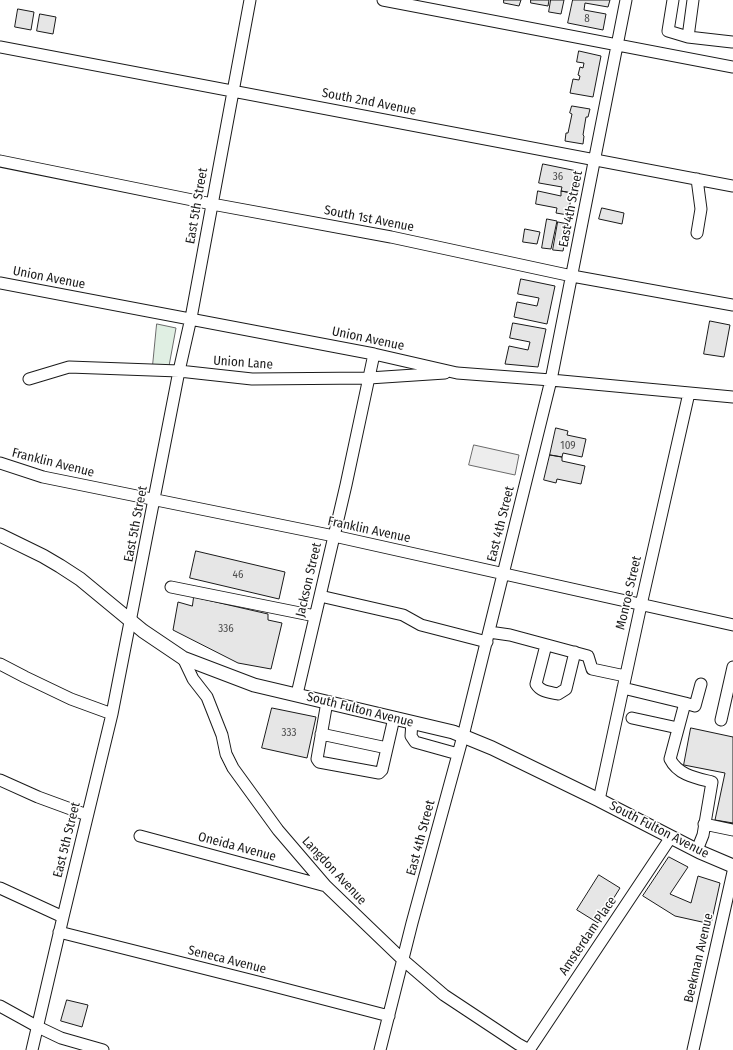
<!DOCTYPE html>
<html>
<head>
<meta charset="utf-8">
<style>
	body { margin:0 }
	canvas { display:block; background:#fff }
</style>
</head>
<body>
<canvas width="733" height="1050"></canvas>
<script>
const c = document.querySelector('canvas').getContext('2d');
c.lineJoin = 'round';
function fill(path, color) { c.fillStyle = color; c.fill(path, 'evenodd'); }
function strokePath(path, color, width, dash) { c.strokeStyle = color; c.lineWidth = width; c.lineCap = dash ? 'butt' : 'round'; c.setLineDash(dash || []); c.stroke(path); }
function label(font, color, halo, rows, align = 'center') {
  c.font = font + ' "Fira Sans Condensed",sans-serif'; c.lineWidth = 3; c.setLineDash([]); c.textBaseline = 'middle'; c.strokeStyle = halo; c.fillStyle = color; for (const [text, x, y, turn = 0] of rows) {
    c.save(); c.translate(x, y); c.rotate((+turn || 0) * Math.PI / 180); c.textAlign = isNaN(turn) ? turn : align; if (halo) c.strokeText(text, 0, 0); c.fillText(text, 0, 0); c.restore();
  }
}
const green = new Path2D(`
	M157,324l19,4 -7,38 -16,-1z`);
const parking = new Path2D(`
	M474,445l45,10 -4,20 -46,-10z`);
const building = new Path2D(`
	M504,0h17l-2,6 -15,-3z
	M531,0h18l-1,6 -17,-3z
	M551,0h13l-3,14 -12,-2z
	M573,0h37l-2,7 -23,-4 -1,7 22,4 -3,16 -35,-7z
	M18,9l16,3 -3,18 -16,-3z
	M40,14l16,3 -3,17 -16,-3z
	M579,51l22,5 -8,41 -23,-4 3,-14 6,1 1,-4 -2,-1 2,-8 3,1 1,-5 -7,-1z
	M572,106l18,3 -2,8h-2l-3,18 1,1 -1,8 -18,-3 1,-8h2l4,-19 -2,-1z
	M543,164l34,7 -5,22 -11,-2 1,-4 -23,-4z
	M538,191l23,5v-5l11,2 -4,22 -12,-2 1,-5 -21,-4z
	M602,208l22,5 -2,11 -23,-5z
	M547,219l10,2 -6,28 -9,-1z
	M558,222l10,2 -5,27 -10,-1z
	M525,229l15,3 -3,12 -14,-2z
	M521,279l34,7 -8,38 -33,-7 3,-15 20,4 2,-8 -21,-4z
	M710,321l20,4 -6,32 -20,-3z
	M513,323l33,6 -8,38 -33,-3 4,-18 19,4 2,-8 -20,-4z
	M556,428l12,3 -1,4 19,4 -4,18 -19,-4 -1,4 -12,-2z
	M550,455l12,2v4l23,5 -4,18 -24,-5 -1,4 -12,-3z
	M196,551l89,21 -6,27 -89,-21z
	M194,597l74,17v6l14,3 -11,46 -33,-6 -65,-33 5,-28 14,4z
	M272,708l44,9 -9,41 -45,-10z
	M691,728l42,9v86l-18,-3 10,-47 -41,-8z
	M669,857l19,10 -18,27 21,9 7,-27 22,7 -9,41 -36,-8 -32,-20z
	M599,875l21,13 -22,35 -21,-13z
	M67,1000l21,5 -6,22 -21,-6z`);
const minor = new Path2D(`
	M383,0l350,67
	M673,0l-5,31 20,6
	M693,0l-5,37 44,5
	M0,47l733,139
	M0,161l212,43 179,33 181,39 161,29
	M697,179l4,30 -4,24
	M0,283l374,71 83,19 94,7 182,17
	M29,379l40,-12 110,4 73,8 117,-1 76,-5
	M0,463l43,14 291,59 399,89
	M171,587l144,29
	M320,596l83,19 18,10 66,17
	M489,632l21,3 78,21 4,13 33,7
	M546,645l-10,39c5,8 13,8 22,10l8,-5 9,-37
	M183,658l10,21 14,18 15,38 4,19 7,14 45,62 48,56 76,73 42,36 74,49 11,6
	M0,664l25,13 46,22 41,15
	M623,688l62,15 -15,56c8,16 26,19 42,23l-9,53 -6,15
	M297,694l49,-209 28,-131
	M327,702l-10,57 2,3 60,11 3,-3 12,-52
	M685,703l10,3 6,-22
	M632,718l46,10
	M721,720l12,-53
	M412,722l-1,14 4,6 43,12
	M321,734l66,14
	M0,780l38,17 49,18
	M599,800l42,-195 48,-212
	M704,824l29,6
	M140,836l186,50
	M0,888l63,29
	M59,932l203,51 127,33
	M0,1006l38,21 23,11 42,12
	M32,1050l31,-133 49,-203 67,-343 12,-53 59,-318
	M380,1050l32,-127 51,-187 88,-356 75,-380
	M529,1050l142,-213
	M693,1050l40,-178`);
const major = new Path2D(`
	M0,535l43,21 17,10 20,13 63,52 40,27 71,27 199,47 39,16 107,52 101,52 33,14`);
const numberNames = [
	["8",587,19],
	["36",558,177],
	["109",568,446],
	["46",238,575],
	["336",226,629],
	["333",289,733]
];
const streetNames = [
	["South 2nd Avenue",369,102,11],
	["East 5th Street",197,206,-80],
	["East 4th Street",571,209,-79],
	["South 1st Avenue",369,219,11],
	["Union Avenue",49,278,11],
	["Union Avenue",368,339,12],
	["Union Lane",243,363,4],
	["Franklin Avenue",53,463,14],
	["East 5th Street",136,524,-79],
	["East 4th Street",501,524,-76],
	["Franklin Avenue",369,530,12],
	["Jackson Street",309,580,-77],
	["Monroe Street",629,593,-77],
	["South Fulton Avenue",360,710,14],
	["South Fulton Avenue",659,830,27],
	["East 4th Street",421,838,-75],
	["East 5th Street",67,840,-76],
	["Oneida Avenue",237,847,15],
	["Langdon Avenue",334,871,47],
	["Amsterdam Place",588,936,-56],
	["Beekman Avenue",699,958,-77],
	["Seneca Avenue",227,960,14]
];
fill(green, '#e0efe3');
strokePath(green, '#6a6a6a', 1);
fill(parking, '#ededed');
strokePath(parking, '#6a6a6a', 1);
fill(building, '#e6e6e6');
strokePath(building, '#1a1a1a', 1);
strokePath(minor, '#1a1a1a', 13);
strokePath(major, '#1a1a1a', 15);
strokePath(minor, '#fff', 11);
strokePath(major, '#fff', 13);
label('11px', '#4d4d4d', null, numberNames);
label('13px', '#1a1a1a', '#fff', streetNames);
</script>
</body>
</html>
